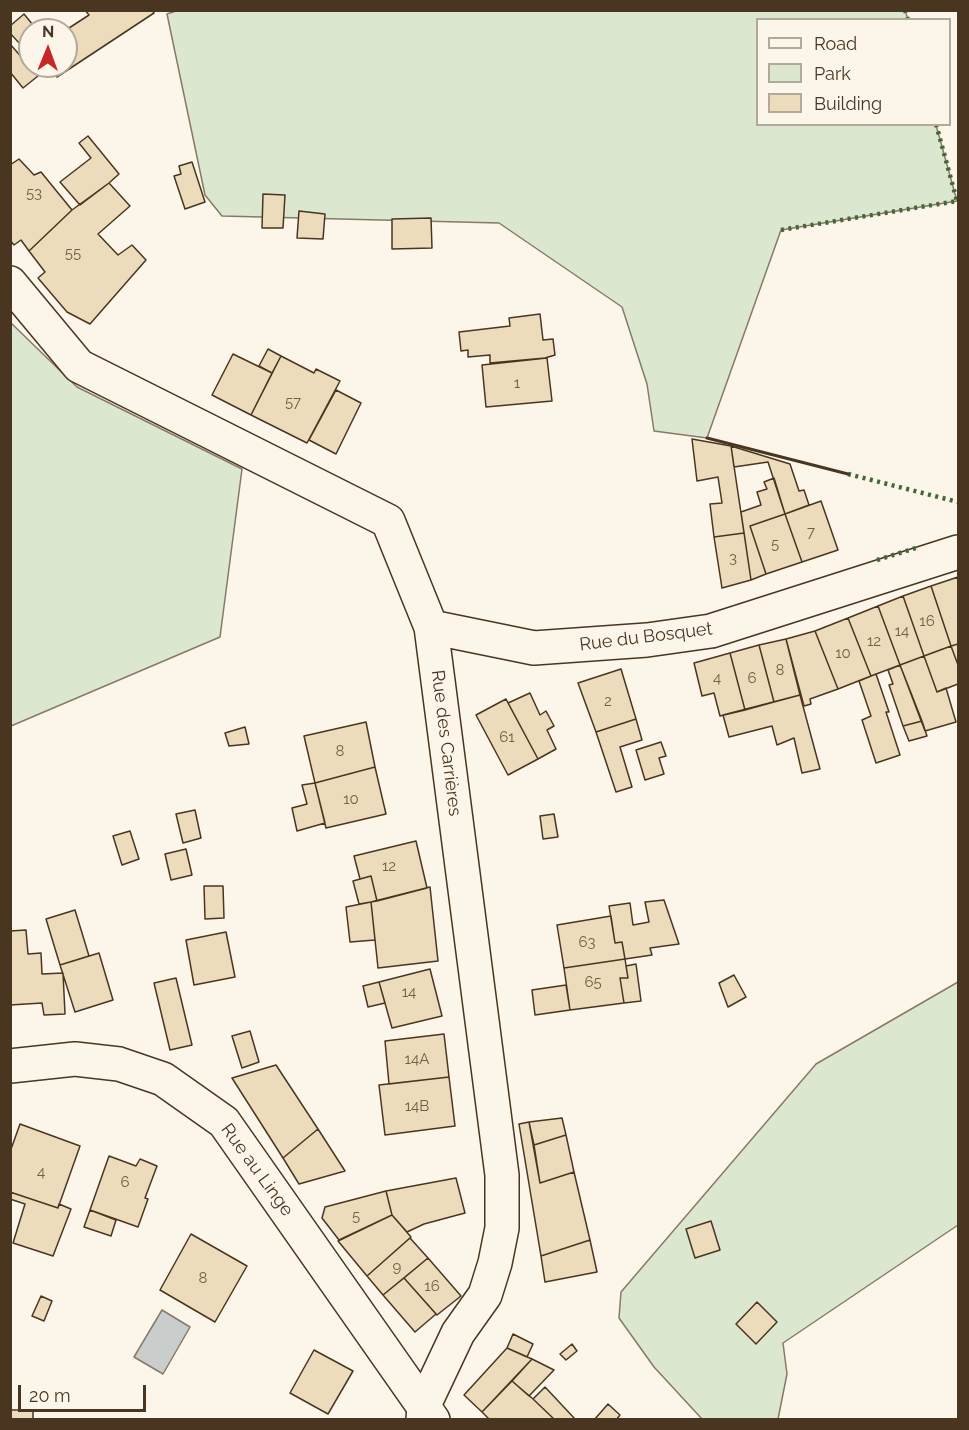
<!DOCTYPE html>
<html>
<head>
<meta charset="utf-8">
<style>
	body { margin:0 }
	#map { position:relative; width:969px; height:1430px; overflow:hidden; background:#fbf6e9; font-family:Raleway,sans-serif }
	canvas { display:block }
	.frame { position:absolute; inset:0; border:12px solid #4a3520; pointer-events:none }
	.legend { position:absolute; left:756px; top:18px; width:195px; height:108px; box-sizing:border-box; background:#fbf6e9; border:2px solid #b4a999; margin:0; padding:8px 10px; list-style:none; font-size:18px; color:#4a3520 }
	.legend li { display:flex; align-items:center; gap:12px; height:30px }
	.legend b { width:30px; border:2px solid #b4a999 }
	.north { position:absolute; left:18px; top:18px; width:60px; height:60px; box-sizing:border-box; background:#fbf6e9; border:2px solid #b4a999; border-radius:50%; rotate:1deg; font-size:16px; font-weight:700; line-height:24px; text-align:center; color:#4a3520 }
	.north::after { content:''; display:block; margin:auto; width:21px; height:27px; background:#c62828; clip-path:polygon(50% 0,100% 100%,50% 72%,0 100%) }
	.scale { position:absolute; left:18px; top:1385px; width:128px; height:27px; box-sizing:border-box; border:3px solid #4a3520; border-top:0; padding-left:8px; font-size:18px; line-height:21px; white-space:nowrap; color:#4a3520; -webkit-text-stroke:4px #fbf6e9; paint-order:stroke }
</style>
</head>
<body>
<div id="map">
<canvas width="969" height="1430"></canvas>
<div class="frame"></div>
<ul class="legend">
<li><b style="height:8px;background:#fbf6e9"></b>Road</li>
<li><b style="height:16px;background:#dce7d0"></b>Park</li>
<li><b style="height:16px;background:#ecdcbc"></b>Building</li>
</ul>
<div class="north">N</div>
<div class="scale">20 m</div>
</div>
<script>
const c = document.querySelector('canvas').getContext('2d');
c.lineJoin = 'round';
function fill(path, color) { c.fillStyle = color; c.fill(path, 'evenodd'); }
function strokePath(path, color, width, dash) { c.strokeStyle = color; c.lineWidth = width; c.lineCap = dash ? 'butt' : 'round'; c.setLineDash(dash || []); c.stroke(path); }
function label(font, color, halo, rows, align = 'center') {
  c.font = font + ' Raleway,sans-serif'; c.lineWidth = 4.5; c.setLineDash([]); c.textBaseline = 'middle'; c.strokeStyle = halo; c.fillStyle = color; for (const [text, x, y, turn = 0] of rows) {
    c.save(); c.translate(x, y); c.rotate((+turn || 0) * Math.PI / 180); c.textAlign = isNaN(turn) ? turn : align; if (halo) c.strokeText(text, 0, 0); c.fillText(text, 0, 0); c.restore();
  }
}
const green = new Path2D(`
	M179,10l726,1 3,8 -150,1v104l178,1 21,76 -176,29 -74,208 -53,-7 -7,-47 -25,-77 -123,-84 -277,-7 -17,-21 -38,-181z
	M11,323l66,64 165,82 -22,168 -209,89z
	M958,982v243l-175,118 4,31 -9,45h-76l-48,-52 -35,-49 2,-26 195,-228z`);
const water = new Path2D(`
	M162,1310l28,17 -27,47 -29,-17z`);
const building = new Path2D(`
	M85,10h67l2,3 -97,64 -10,-11h19v-36l23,-15z
	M24,14l13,16h-7l-1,24 -19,-21v-7z
	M10,44l28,32 -15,12 -13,-16z
	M88,136l31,38 -10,9 -29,22 -20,-23 31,-24 -12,-15z
	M19,159l15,16 7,-3 31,38 -43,41 -8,-11 -7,5 -4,-5v-75z
	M192,162l13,40 -20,7 -11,-33 7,-2 -2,-8z
	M109,183l21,23 -32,28 20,21 14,-10 14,15 -56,64 -23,-12 -29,-34 7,-6 -16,-21 43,-41z
	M263,194l22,1 -2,33h-21z
	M299,211l26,3 -2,25 -26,-1z
	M431,218l1,30 -40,1v-30z
	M540,314l3,26 10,-1 2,16 -10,3 -55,5v-8l-22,2v-7l-7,1 -2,-19 51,-6 -1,-8z
	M268,349l13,7 -9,17 -13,-7z
	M233,354l39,19 -21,42 -39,-20z
	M281,356l33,17 2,-4 24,12 -33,62 -56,-28z
	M547,358l5,43 -66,6 -4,-42z
	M336,390l25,13 -25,51 -27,-14z
	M692,439l39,7 13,87 -30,4 -4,-33 12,-1 -4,-26 -21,4z
	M731,446l59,18 9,27 5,-1 5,15 -24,9 -17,-52 -34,5z
	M774,478l11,36 -35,12 16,48 -15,6 -10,-68 20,-7 -4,-13 10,-3 -3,-7z
	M821,501l17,49 -36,12 -17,-48z
	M785,514l17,48 -36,12 -16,-48z
	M744,533l7,47 -29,8 -8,-51z
	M958,577v67l-7,2 -20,-60z
	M931,586l20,60 -27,10 -21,-60z
	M903,596l21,60 -24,9 -22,-59z
	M878,606l22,59 -29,11 -23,-58z
	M848,618l23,58 -33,13 -23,-58z
	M815,631l23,58 -28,10 1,5 -7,2 -18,-67z
	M786,639l14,56 -26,7 -15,-57z
	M958,644v21l-7,-19z
	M759,645l15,57 -29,8 -15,-57z
	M951,646l7,19v19l-21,8 -13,-36z
	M730,653l15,57 -25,6 -6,-23 -12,3 -8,-33z
	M924,656l13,36 9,-4 10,34 -31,9 -25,-66z
	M900,665l22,56 -19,5 -14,-41 4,-1 -5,-14z
	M621,669l15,50 -40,13 -18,-49z
	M876,674l13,38h-3l14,43 -24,8 -14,-43 9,-4 -12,-35z
	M530,693l10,22 6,-4 8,15 -7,4 9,19 -18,10 -30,-56z
	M800,695l20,74 -18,4 -8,-35 -17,7 -5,-19 -43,11 -6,-22z
	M506,699l32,60 -30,16 -32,-60z
	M636,719l6,21 -22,7 12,40 -16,5 -20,-60z
	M922,721l5,15 -18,5 -6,-15z
	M366,722l9,45 -60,16 -11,-47z
	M245,727l4,17 -20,2 -4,-13z
	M661,742l5,14 -7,2 5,16 -19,6 -9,-30z
	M375,767l11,47 -60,14 -11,-45z
	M315,783l10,40 -28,8 -5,-23 15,-4 -5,-19z
	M195,810l6,28 -18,5 -7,-29z
	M554,814l4,23 -15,2 -3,-23z
	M130,831l9,28 -17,6 -9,-29z
	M416,841l11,47 -50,13 -6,-25 -11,3 -6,-23z
	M186,849l6,26 -21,5 -6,-26z
	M371,876l6,25 -18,3 -6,-23z
	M204,886h19l1,32 -19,1z
	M430,887l8,74 -60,7 -7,-66z
	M664,900l15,44 -29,4 2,7 -27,4 -3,-17 -7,1 -6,-37 21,-3 3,22 16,-3 -4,-20z
	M371,902l4,38 -25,2 -4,-35z
	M75,910l14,46 -29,9 -14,-46z
	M611,916l4,27 7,-1 3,17 -61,9 -7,-43z
	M26,930l2,24 13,-1 1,21 21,-1 2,41 -21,1 -2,-12 -32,2v-74z
	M226,932l9,45 -41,8 -8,-45z
	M99,953l14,47 -38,12 -15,-47z
	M625,959l3,19h-8l4,25 -54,7 -6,-42z
	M636,964l5,37 -17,2 -4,-25h8l-2,-12z
	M430,969l12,47 -50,12 -13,-46z
	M734,975l12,22 -18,10 -9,-24z
	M176,978l16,67 -22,5 -16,-67z
	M379,982l6,21 -17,4 -5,-21z
	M566,985l4,25 -35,5 -3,-25z
	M250,1031l9,31 -17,6 -10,-32z
	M444,1034l5,43 -60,7 -4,-43z
	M276,1065l42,64 -35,29 -51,-80z
	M449,1077l6,49 -70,9 -6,-50z
	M562,1118l4,17 -32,10 -5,-23z
	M529,1122l11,61 34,-11 16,68 -49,16 -22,-132z
	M20,1124l60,22 -22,62 -48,-16v-40z
	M318,1129l27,42 -46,13 -16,-26z
	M566,1135l8,37 -34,11 -6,-38z
	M109,1156l27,10 4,-7 17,7 -12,32 3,1 -10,28 -48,-17z
	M456,1178l9,35 -41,11 -17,8 -15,-17 -6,-24z
	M386,1191l6,24 -53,25 -17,-22 3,-11z
	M10,1192l48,16 1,-4 12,5 -18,47 -40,-13 12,-39 -15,-5z
	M90,1210l26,10 -5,16 -27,-9z
	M392,1215l19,22 -44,39 -29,-35z
	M711,1221l9,29 -25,8 -9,-29z
	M191,1234l56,32 -32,56 -55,-32z
	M410,1238l18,20 -45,37 -16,-19z
	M590,1240l7,32 -52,10 -4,-26z
	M428,1258l33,38 -24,19 -33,-37z
	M404,1278l32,36 -21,18 -32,-37z
	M41,1296l11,5 -8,20 -12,-5z
	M757,1302l20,20 -21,22 -20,-20z
	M513,1334l20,10 -6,13 -20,-9z
	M572,1344l5,7 -11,9 -6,-6z
	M507,1348l25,11 -50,53 -18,-17z
	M314,1350l39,21 -25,43 -38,-21z
	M532,1359l22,11 -25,26 -17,-15z
	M512,1381l21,18 22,21h-65l-8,-8z
	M545,1387l30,32 -1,1h-19l-22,-21z
	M608,1404l12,11 -4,5h-22z
	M10,1410h23v10h-23z`);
const street = new Path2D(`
	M10,283l69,83 309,155 43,106 71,548v53l-7,35 -10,32 -27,38 -34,72 -1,15
	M431,627l103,21 113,-8 64,-9 247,-79
	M10,1066l65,-7 44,5 44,15 61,43 209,298`);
const hedge = new Path2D(`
	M905,10l3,10
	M781,230l176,-29 -21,-77
	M848,474l110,28
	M877,560l39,-12`);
const wall = new Path2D(`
	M707,438l141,36`);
const numberNames = [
	["53",34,193],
	["55",73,253],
	["1",517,383],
	["57",293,402],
	["7",811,532],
	["5",775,544],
	["3",733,558],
	["16",927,621],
	["14",902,631],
	["12",874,641],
	["10",843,653],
	["8",780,670],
	["4",717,678],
	["6",752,678],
	["2",608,701],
	["61",507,737],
	["8",340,751],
	["10",351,799],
	["12",389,866],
	["63",587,942],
	["65",593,982],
	["14",409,992],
	["14A",417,1059],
	["14B",417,1106],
	["4",41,1172],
	["6",125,1182],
	["5",356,1216],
	["9",397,1267],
	["8",203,1278],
	["16",432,1286]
];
const streetNames = [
	["Rue du Bosquet",646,637,-7],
	["Rue des Carrières",446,743,83],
	["Rue au Linge",257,1170,54]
];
fill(green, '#dce7d0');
strokePath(green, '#887966', 1.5);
fill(water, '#c9cecd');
strokePath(water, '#887966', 1.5);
fill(building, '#ecdcbc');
strokePath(building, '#4a3520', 1.5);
strokePath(street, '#4a3520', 36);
strokePath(street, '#fbf6e9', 33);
strokePath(hedge, '#436837', 4.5, [3, 4.5]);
strokePath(wall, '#4a3520', 3);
label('15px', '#725f47', null, numberNames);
label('18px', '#4a3520', '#fbf6e9', streetNames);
</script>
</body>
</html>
